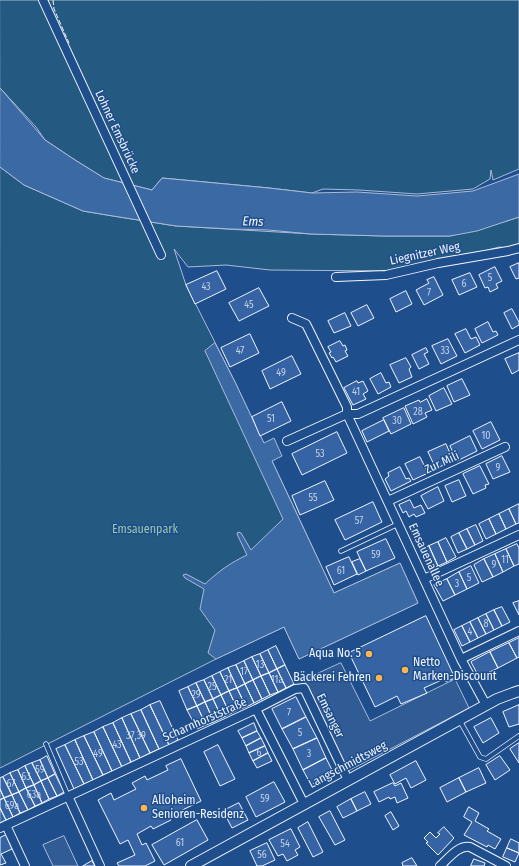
<!DOCTYPE html>
<html>
<head>
<meta charset="utf-8">
<style>
	body { margin:0 }
	canvas { display:block; background:#1f4e8c }
</style>
</head>
<body>
<canvas width="519" height="866"></canvas>
<script>
const c = document.querySelector('canvas').getContext('2d');
c.lineJoin = 'round';
function fill(path, color) { c.fillStyle = color; c.fill(path, 'evenodd'); }
function strokePath(path, color, width, dash) { c.strokeStyle = color; c.lineWidth = width; c.lineCap = dash ? 'butt' : 'round'; c.setLineDash(dash || []); c.stroke(path); }
function label(font, color, halo, rows, align = 'center') {
  c.font = font + ' "Fira Sans Condensed",sans-serif'; c.lineWidth = 3; c.setLineDash([]); c.textBaseline = 'middle'; c.strokeStyle = halo; c.fillStyle = color; for (const [text, x, y, turn = 0] of rows) {
    c.save(); c.translate(x, y); c.rotate((+turn || 0) * Math.PI / 180); c.textAlign = isNaN(turn) ? turn : align; if (halo) c.strokeText(text, 0, 0); c.fillText(text, 0, 0); c.restore();
  }
}
const green = new Path2D(`
	M0,0h519v169l-26,11 -2,-10 -1,9 -17,10 -56,5 -58,-4 -36,-1 -11,4 -43,-5 -107,-10 -10,12 -48,-12 -29,-18 -30,-20 -9,-13 -36,-39z
	M0,167l24,18 59,26 30,5 63,10 135,8 73,2h66l57,-15 12,-4v28l-10,3 -10,-1 -44,12 -65,12 -120,-1 -44,-5 -38,2 -14,-18 12,36 49,97 99,211 66,-30 18,40 -119,56 -15,-32 -68,32 -216,109z`);
const parking = new Path2D(`
	M341,663l29,58 85,-42 14,29 -121,63 -44,-91z
	M64,836l14,30h-25l-10,-21z`);
const water = new Path2D(`
	M0,88l45,52 30,20 29,18 48,12 10,-12 107,10 43,5 45,-1 60,4 56,-5 46,-17v43l-42,14 -27,5h-66l-73,-2 -43,-4 -37,-1 -55,-3 -63,-10 -30,-5 -59,-26 -24,-18z
	M215,343l20,39 29,61 10,-5 8,18 -10,5 62,132 66,-30 18,40 -119,56 -15,-32 -68,32 -8,-6 7,-23 -15,-21 4,-20 -19,-11 -2,-3 3,-1 19,10c14,-13 25,-21 42,-29l-10,-21 1,-2 3,1 10,17 32,-31 -78,-168z`);
const building = new Path2D(`
	M519,263v15l-3,1 -6,-12z
	M495,267l7,14 -6,3 2,4 -8,4 -2,-5 -3,1 -6,-13z
	M217,271l9,18 -31,15 -9,-19z
	M470,273l7,14 -18,8 -7,-15z
	M434,277l9,18 -19,10 -8,-15 13,-7 -2,-3z
	M259,288l10,18 -30,15 -10,-18z
	M406,291l6,13 -16,8 -6,-13z
	M367,305l7,13 -16,8 -7,-13z
	M512,309l7,13v3l-7,4 -8,-16z
	M345,313l6,13 -17,7 -6,-12z
	M488,322l5,10 3,-1 2,4 -16,8 -7,-14z
	M466,329l5,10 5,-2 4,8 -15,8 -10,-19z
	M250,334l9,19 -29,14 -9,-19z
	M448,339l9,17 -16,8 -9,-18z
	M340,341l3,5 2,-1 2,5 -2,1 3,5 -12,6 -3,-5 -1,1 -3,-5 2,-1 -3,-5z
	M426,348l2,4 -4,2 5,10 -10,5 -7,-14z
	M519,353v17l-7,4 -7,-15z
	M292,356l9,18 -31,15 -8,-18z
	M406,358l5,9 -2,2 3,8 -13,6 -9,-18z
	M381,373l5,10 3,-1 2,5 -13,7 -8,-15z
	M462,379l8,16 -16,7 -7,-16z
	M357,381l1,2 5,-2 5,10 -5,3 3,5 -13,6 -9,-17z
	M444,388l8,16 -16,7 -7,-15z
	M427,399l5,11 -7,3 2,4 -14,7 -8,-18 14,-6 1,2z
	M282,402l9,19 -31,15 -8,-19z
	M404,408l7,16 -20,10 -8,-16z
	M384,420l5,11 -22,11 -5,-11z
	M491,422l9,18 -18,9 -9,-18z
	M337,432l10,21 -45,22 -10,-21z
	M470,436l7,15 -20,10 -7,-15z
	M446,444l7,16 -17,9 -8,-17z
	M502,456l8,16 -17,7 -7,-15z
	M420,457l8,16 -15,7 -8,-16z
	M480,466l9,18 -4,1 1,3 -13,6 -10,-20z
	M400,467l6,12 3,-1 2,3 -20,10 -6,-12 4,-3 -1,-3z
	M459,480l7,16 -14,6 -7,-16z
	M325,481l9,19 -34,15 -8,-19z
	M438,487l6,14 -16,8 -7,-13z
	M410,500l4,8 7,-3 4,8 -9,4 -2,-3 -5,3 -3,-6 -3,2 -4,-8z
	M373,502l9,20 -37,18 -10,-20z
	M519,504v19l-3,1 -7,-15z
	M509,509l7,15 -10,5 -7,-15z
	M499,514l7,15 -10,5 -7,-15z
	M489,519l7,15 -10,5 -7,-15z
	M476,525l7,16 -8,4 -8,-16z
	M467,529l8,16 -8,4 -8,-16z
	M459,533l8,16 -9,4 -7,-16z
	M446,538l10,19 -9,5 -9,-20z
	M386,539l9,19 -29,13 -9,-19z
	M438,542l9,20 -9,4 -9,-20z
	M517,544l2,4v16l-5,2 -8,-17z
	M429,546l9,20 -9,4 -9,-20z
	M506,549l8,17 -11,6 -8,-18z
	M495,554l8,18 -10,5 -9,-18z
	M349,557l8,17 -23,11 -8,-18z
	M360,559l6,12 -8,4 -6,-13z
	M484,559l9,18 -11,5 -8,-17z
	M471,566l8,17 -12,6 -8,-17z
	M459,572l8,17 -12,6 -8,-16z
	M447,579l8,16 -12,6 -9,-16z
	M519,601v14l-6,-12z
	M502,607l8,15 -8,4 -8,-16z
	M494,610l8,16 -8,4 -8,-16z
	M486,614l8,16 -8,4 -8,-16z
	M426,616l29,62 -9,4 -2,-3 -20,9 3,5 -26,11 -4,-8 -22,11 -26,-54z
	M478,618l8,16 -8,4 -8,-16z
	M470,622l8,16 -8,4 -8,-16z
	M462,626l8,16 -8,4 -8,-16z
	M519,638v19l-2,1 -8,-15z
	M509,643l8,15 -19,10 -8,-16z
	M276,646l9,19 -8,4 -9,-19z
	M268,650l9,19 -8,4 -9,-19z
	M490,652l8,16 -19,9 -8,-15z
	M260,654l9,19 -8,3 -9,-19z
	M252,657l9,19 -8,4 -9,-19z
	M244,661l9,19 -8,4 -9,-19z
	M236,665l9,19 -8,4 -9,-20z
	M285,665l9,19 -8,4 -9,-19z
	M228,668l9,20 -8,3 -9,-19z
	M277,669l9,19 -8,4 -9,-19z
	M220,672l9,19 -8,4 -9,-19z
	M269,673l9,19 -8,3 -9,-19z
	M212,676l9,19 -8,4 -9,-19z
	M261,676l9,19 -8,4 -9,-19z
	M204,680l9,19 -8,3 -9,-19z
	M253,680l9,19 -8,4 -9,-19z
	M196,683l9,19 -8,4 -9,-19z
	M245,684l9,19 -8,4 -9,-19z
	M188,687l9,19 -10,4 -8,-19z
	M237,688l9,19 -8,3 -9,-19z
	M229,691l9,19 -8,4 -9,-19z
	M221,695l9,19 -8,4 -9,-19z
	M296,697l10,20 -24,12 -10,-20z
	M213,699l9,19 -8,4 -9,-20z
	M160,701l18,39 -9,5 -19,-40z
	M205,702l9,20 -8,3 -9,-19z
	M150,705l19,40 -10,4 -18,-39z
	M519,705v19l-10,3 -6,-15z
	M197,706l9,19 -9,4 -10,-19z
	M141,710l18,39 -9,4 -19,-39z
	M131,714l19,39 -10,5 -18,-40z
	M306,717l11,21 -24,11 -11,-20z
	M122,718l18,40 -9,4 -18,-39z
	M491,718l8,15 -16,10 -9,-16z
	M113,723l18,39 -9,5 -19,-40z
	M254,723l3,8 -15,7 -4,-7z
	M103,727l19,40 -10,4 -18,-39z
	M257,731l4,7 -15,8 -4,-8z
	M94,732l18,39 -9,4 -19,-39z
	M84,736l19,39 -10,5 -18,-40z
	M261,738l4,8 -16,7 -3,-7z
	M317,738l9,20 -23,12 -10,-21z
	M75,740l18,40 -9,4 -19,-39z
	M519,743v20l-9,-14z
	M65,745l19,39 -10,5 -18,-40z
	M218,745l17,34 -15,7 -16,-34z
	M265,746l3,7 -15,8 -4,-8z
	M268,753l4,8 -15,7 -4,-7z
	M47,756l8,18 -7,4 -8,-18z
	M500,756l10,14 -15,10 -9,-15z
	M326,758l8,16 -23,11 -8,-15z
	M181,759l20,42 -31,15 1,4 -18,9 -2,-3 -14,8 5,11 4,-2 9,18 -10,5h-26l-2,-3 18,-8 -7,-15 -8,4 -22,-44 13,-7 3,7 22,-11 -4,-6 13,-7 2,4 21,-10 -2,-4z
	M40,760l8,18 -7,3 -9,-18z
	M416,761l10,19 -15,8 -5,-10 -11,6 -5,-9z
	M32,763l9,18 -7,4 -9,-19z
	M25,766l9,19 -8,3 -8,-18z
	M479,768l7,15 -20,9 -7,-14z
	M18,770l8,18 -7,4 -9,-19z
	M10,773l9,19 -7,3 -9,-18z
	M55,774l9,18 -7,4 -9,-18z
	M3,777l9,18 -8,3 -4,-9v-11z
	M48,778l9,18 -8,3 -8,-18z
	M459,778l7,14 -19,10 -7,-14z
	M41,781l8,18 -7,4 -8,-18z
	M274,782l11,20 -29,15 -10,-20z
	M393,783l2,3 6,-3 7,15 -11,5 -2,-6 -5,2 -1,-2 -10,5 -5,-10z
	M34,785l8,18 -7,3 -9,-18z
	M26,788l9,18 -7,4 -9,-18z
	M0,789l4,9 -4,2z
	M19,792l9,18 -8,3 -8,-18z
	M365,792l6,12 -14,7 -6,-12z
	M12,795l8,18 -7,4 -9,-19z
	M4,798l9,19 -7,3 -6,-12v-8z
	M351,799l6,12 -14,7 -6,-11z
	M239,803l9,17 -16,8 -9,-17z
	M469,807l10,6 -4,8 14,8 -2,2 14,8 -6,10 -7,-4 -1,2 -23,-12 8,-13 -8,-5z
	M0,808l6,12 -6,3z
	M330,811l15,29 -10,5 -16,-28z
	M391,812l8,14 -6,4 -8,-14z
	M197,820l11,20 -44,25 -12,-20z
	M308,822l15,30 -10,5 -15,-29z
	M444,827l10,11 -16,17 -12,-12 2,-1 -4,-4 6,-6 6,6 4,-4 -2,-1z
	M291,829l9,18 -5,3 3,5 -11,6 -4,-7 -5,2 -9,-16z
	M6,835l6,14 -11,5 5,9 -6,2v-27z
	M511,839l8,4v10l-12,-5z
	M267,843l8,17 -13,6h-5l-7,-15z
	M507,848l12,5 -4,9 -12,-5z
	M412,858l5,8h-14l-1,-3z
	M474,859l11,4 -1,3h-13z
	M92,861l3,5h-12z`);
const service = new Path2D(`
	M341,551l57,-27
	M460,721l20,36 6,2 33,-23
	M46,744l22,52`);
const minor = new Path2D(`
	M43,0l118,255
	M336,277l50,-2 52,-12 70,-12 11,-3
	M292,318l14,6 41,83v7l114,245 25,46
	M287,441l60,-27h11l161,-74
	M388,501l117,-54
	M424,579l95,-44
	M461,659l58,-28
	M256,709l39,-20 9,-1 44,92
	M68,796l32,70
	M6,825l19,41
	M0,828l256,-119 48,95
	M440,866c9,-8 18,-21 30,-19l36,19`);
const tertiary = new Path2D(`
	M191,866l306,-167 16,-6 6,-2`);
const fence = new Path2D(`
	M53,0l1,9 15,34`);
const markers = [
	[369,654,4,"#ffb74d"],
	[405,670,4,"#ffb74d"],
	[379,678,4,"#ffb74d"],
	[144,808,4,"#ffb74d"]
];
const numberNames = [
	["5",490,278],
	["6",464,284],
	["43",206,287],
	["7",429,293],
	["45",249,305],
	["47",240,351],
	["33",445,351],
	["49",281,373],
	["41",356,392],
	["28",418,412],
	["51",271,419],
	["30",397,421],
	["10",486,436],
	["53",320,454],
	["9",498,468],
	["55",313,498],
	["57",359,521],
	["59",376,555],
	["11",505,560],
	["9",494,565],
	["61",341,571],
	["5",469,578],
	["3",457,584],
	["8",486,624],
	["4",470,632],
	["13",260,665],
	["17",244,672],
	["21",228,680],
	["11a",277,680],
	["25",212,687],
	["29",196,695],
	["7",289,713],
	["5",300,733],
	["37,39",136,736],
	["43",117,745],
	["6",259,753],
	["49",98,754],
	["3",309,754],
	["53",79,762],
	["59",40,770],
	["63",26,777],
	["67",11,784],
	["63a",34,795],
	["59",265,799],
	["69a",12,806],
	["61",180,843],
	["54",285,844],
	["56",262,855]
];
const streetNames = [
	["Lohner Emsbrücke",117,132,65],
	["Liegnitzer Weg",425,254,-12],
	["Zur Mili",442,463,-25],
	["Emsauenallee",426,555,65],
	["Emsanger",330,716,64],
	["Scharnhorststraße",205,720,-24],
	["Langschmidtsweg",348,765,-28]
];
const parkNames = [
	["Emsauenpark",145,530]
];
const poiNames = [
	["Aqua No. 5",361,654],
	["Netto",413,663,"left"],
	["Marken-Discount",413,677,"left"],
	["Bäckerei Fehren",371,678],
	["Alloheim",152,801,"left"],
	["Senioren-Residenz",152,815,"left"]
];
const waterNames = [
	["Ems",253,222,2]
];
fill(green, '#245a82');
strokePath(green, '#a8bbd7', 1);
fill(parking, '#305b95');
strokePath(parking, '#a8bbd7', 1);
fill(water, '#3b69a3');
strokePath(water, '#a8bbd7', 1);
fill(building, '#3563a3');
strokePath(building, '#f2f6ff', 1);
strokePath(service, '#f2f6ff', 5.5);
strokePath(minor, '#f2f6ff', 10);
strokePath(tertiary, '#f2f6ff', 12);
strokePath(service, '#1f4e8c', 4);
strokePath(minor, '#1f4e8c', 8);
strokePath(tertiary, '#1f4e8c', 10);
strokePath(fence, '#f2f6ff', 1, [5, 2]);
for (const [x, y, r, color] of markers) { const dot = new Path2D(); dot.arc(x, y, r, 0, 2 * Math.PI); c.fillStyle = color; c.fill(dot); strokePath(dot, '#1f4e8c', 1.5); }
label('10px', '#c3d1e8', null, numberNames);
label('12px', '#f2f6ff', '#1f4e8c', streetNames);
label('12px', '#97c8a6', '#1f4e8c', parkNames);
label('12px', '#f2f6ff', '#1f4e8c', poiNames, 'right');
label('italic 13px', '#f2f6ff', '#1f4e8c', waterNames);
</script>
</body>
</html>
